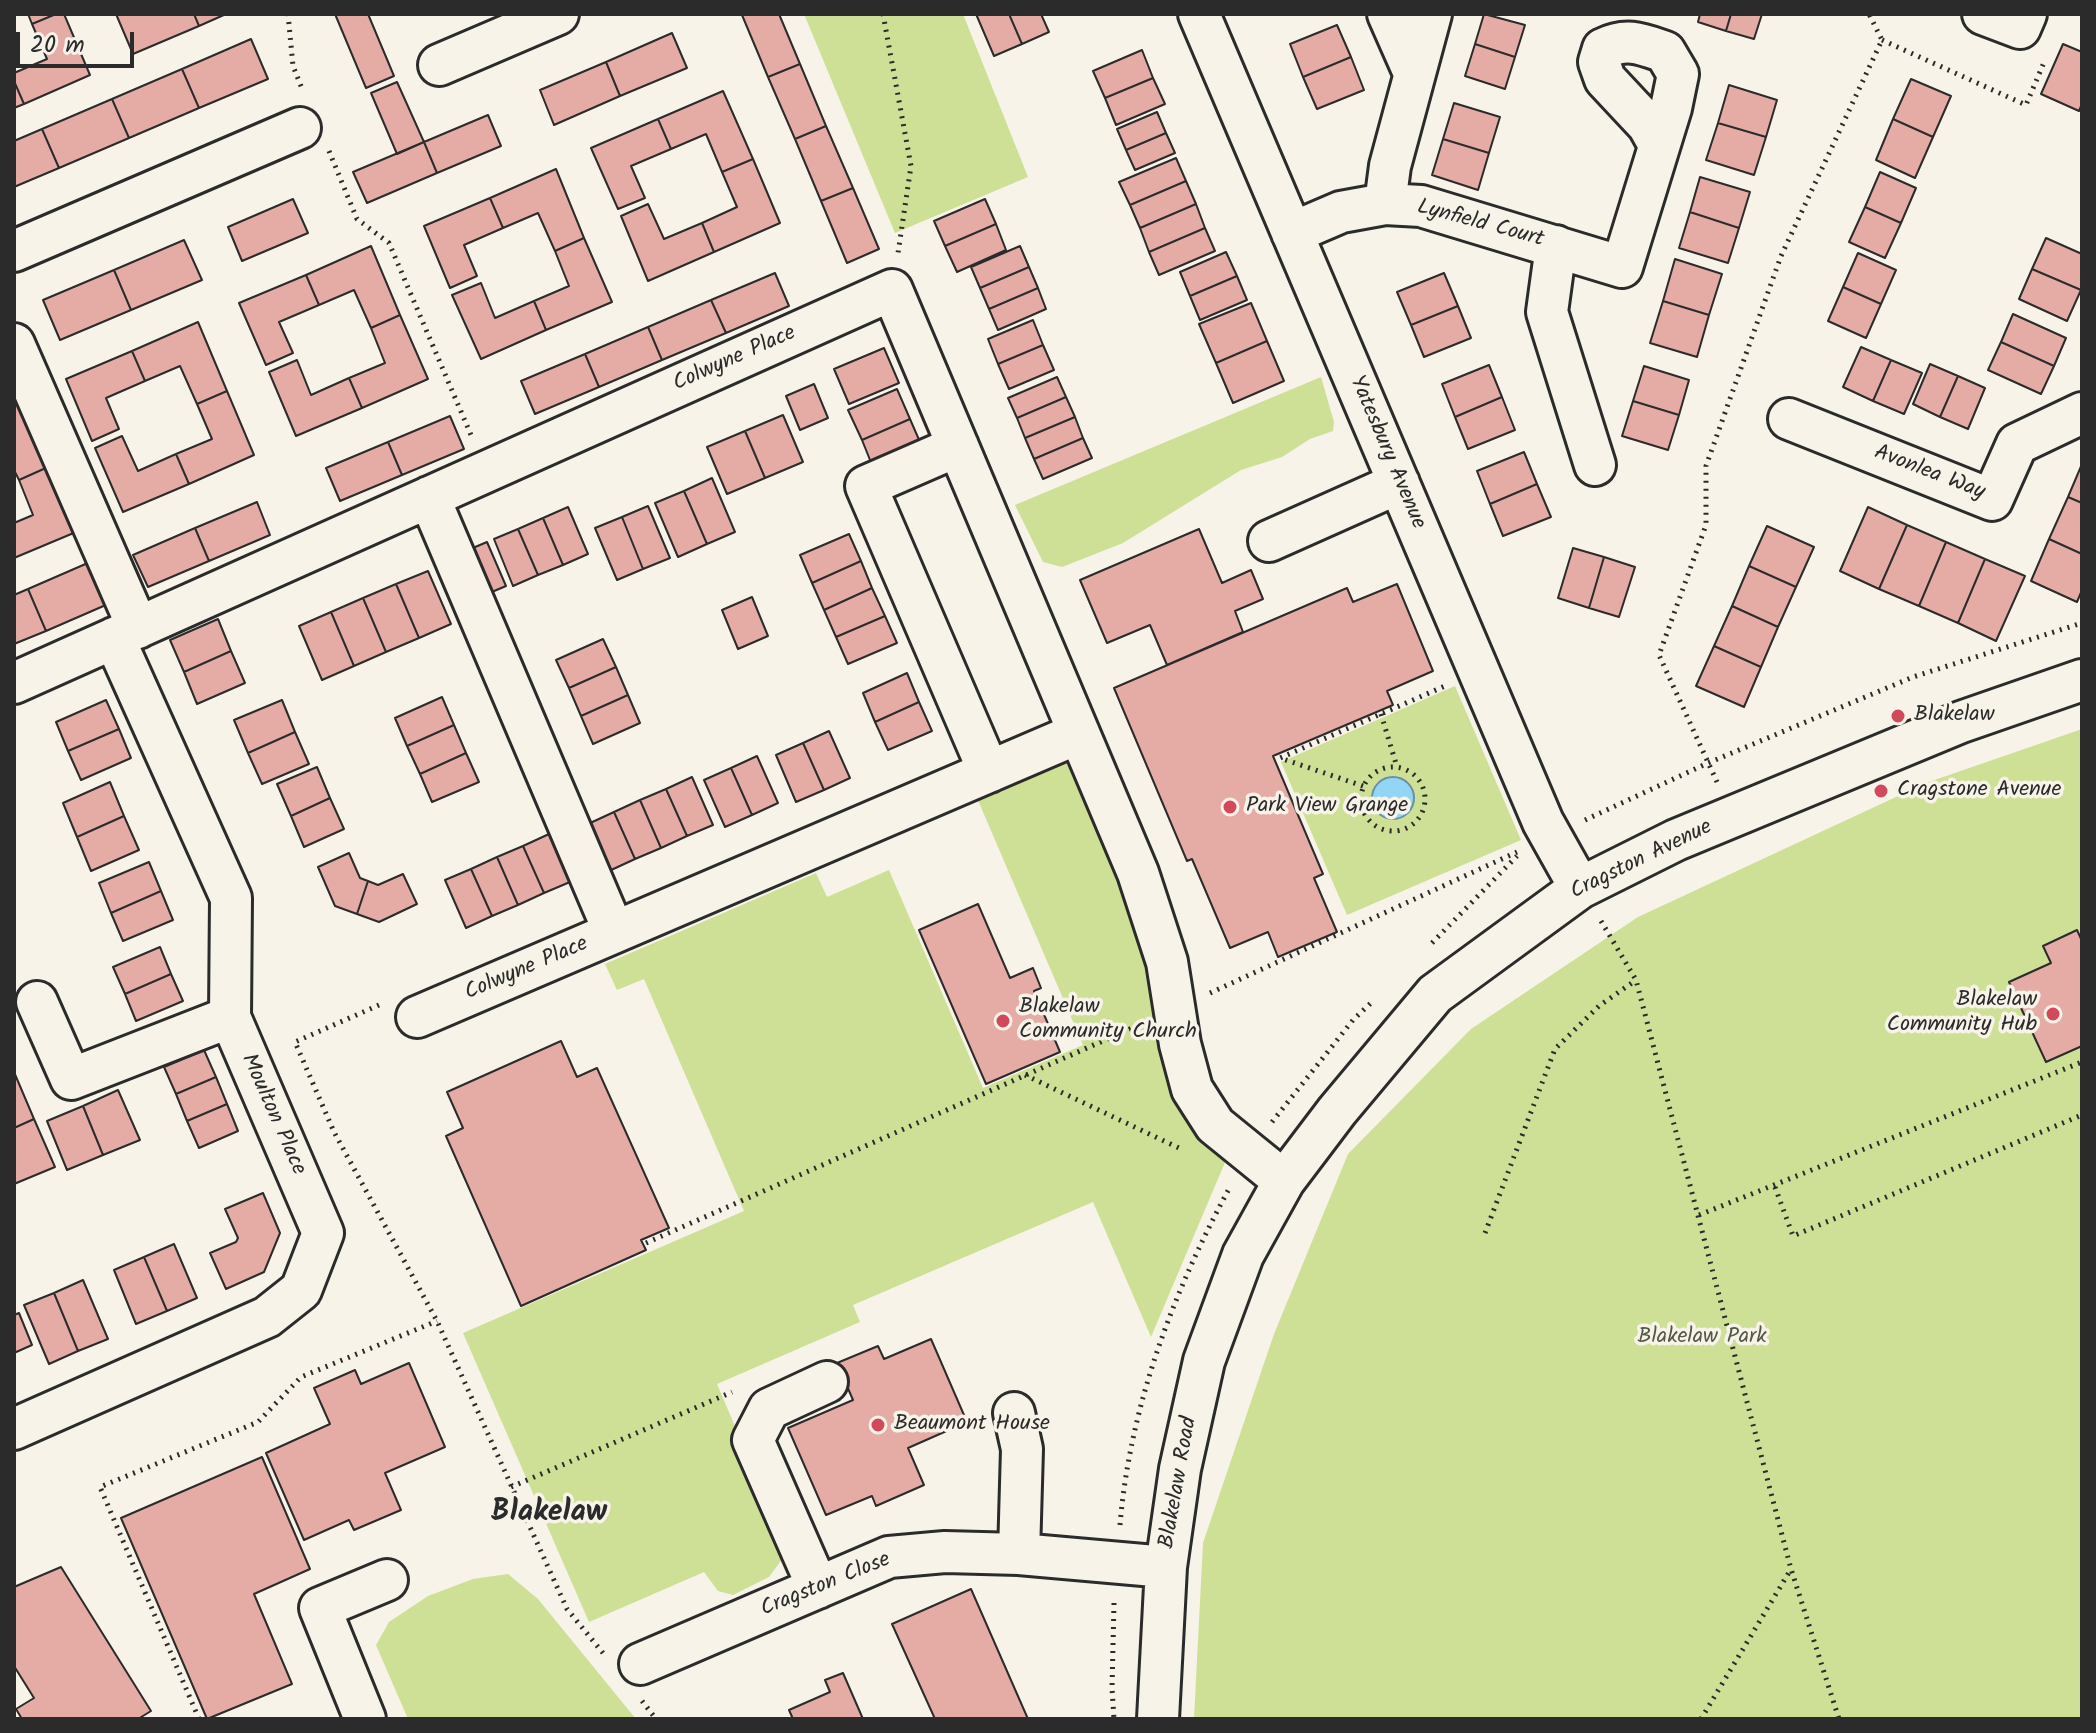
<!DOCTYPE html>
<html>
<head>
<meta charset="utf-8">
<style>
	body { margin:0 }
	#map { position:relative; width:2096px; height:1733px; overflow:hidden; background:#f7f3e8; font-family:Kalam,sans-serif }
	canvas { display:block }
	.frame { position:absolute; inset:0; border:16px solid #2b2b2b; pointer-events:none }
	.scale { position:absolute; left:16px; top:32px; width:118px; height:36px; box-sizing:border-box; border:4px solid #2b2b2b; border-top:0; padding-left:10px; font-size:24px; line-height:28px; white-space:nowrap; color:#2b2b2b; -webkit-text-stroke:6px #f7f3e8; paint-order:stroke }
</style>
</head>
<body>
<div id="map">
<canvas width="2096" height="1733"></canvas>
<div class="frame"></div>
<div class="scale">20 m</div>
</div>
<script>
const c = document.querySelector('canvas').getContext('2d');
c.lineJoin = 'round';
function fill(path, color) { c.fillStyle = color; c.fill(path, 'evenodd'); }
function strokePath(path, color, width, dash) { c.strokeStyle = color; c.lineWidth = width; c.lineCap = dash ? 'butt' : 'round'; c.setLineDash(dash || []); c.stroke(path); }
function label(font, color, halo, rows, align = 'center') {
  c.font = font + ' Kalam,sans-serif'; c.lineWidth = 7; c.setLineDash([]); c.textBaseline = 'middle'; c.strokeStyle = halo; c.fillStyle = color; for (const [text, x, y, turn = 0] of rows) {
    c.save(); c.translate(x, y); c.rotate((+turn || 0) * Math.PI / 180); c.textAlign = isNaN(turn) ? turn : align; if (halo) c.strokeText(text, 0, 0); c.fillText(text, 0, 0); c.restore();
  }
}
const green = new Path2D(`
	M804,14h159l65,163 -133,56z
	M1321,377l13,45 -1,9 -23,8 -28,18 -41,13 -118,73 -61,24 -19,-5 -28,-57z
	M1455,686l66,154 -174,75 -66,-153z
	M2082,729v990h-888l9,-176 71,-209 74,-180 123,-125 167,-112 288,-134z
	M1061,762l24,7 117,365 24,26 -75,177 -58,-135 -240,103 7,17 -143,62 71,167 -19,26 -36,18 -15,-4 -14,-19 -115,50 -126,-289 281,-122 -100,-232 -27,11 -12,-26 211,-91 11,24 62,-27 94,218 100,-43 -106,-247z
	M508,1574l30,25 98,120h-228l-32,-74 13,-23 39,-26 45,-17z`);
const water = new Path2D(`
	M1372 798a21 21 0 1 1 42 0a21 21 0 1 1-42 0Z`);
const building = new Path2D(`
	M28,14h28l-24,10z
	M56,14h8l26,61 -66,29 -10,-23v-8l33,-14 -15,-35z
	M116,14h78l5,12 -66,28z
	M194,14h32l-27,12z
	M335,14h33l26,62 -28,12z
	M745,14h34l21,50 -32,13 -26,-62z
	M976,14h33l13,30 -28,12z
	M1009,14h32l8,18 -27,12z
	M1484,14l41,11 -10,32 -40,-13z
	M1700,14h31l-5,17 -28,-9z
	M1731,14h31l-8,25 -28,-8z
	M1337,25l14,32 -48,20 -13,-33z
	M672,33l15,35 -67,28 -14,-34z
	M251,39l17,40 -69,29 -17,-39z
	M1475,44l40,13 -10,32 -40,-13z
	M2063,44l19,8v52l-3,7 -38,-17z
	M1142,50l11,28 -48,20 -12,-27z
	M1351,57l13,33 -47,19 -14,-32z
	M606,62l14,34 -66,29 -14,-35z
	M800,64l26,62 -31,13 -27,-62z
	M182,69l17,39 -70,30 -17,-39z
	M1153,78l12,26 -49,21 -11,-27z
	M1911,79l40,17 -18,41 -40,-18z
	M14,81l10,23 -10,4z
	M397,82l27,60 -27,12 -26,-61z
	M1729,85l48,15 -11,37 -48,-14z
	M723,91l30,68 -31,13 -16,-38 -35,15 -13,-30z
	M112,99l17,39 -70,30 -17,-39z
	M1454,103l46,14 -11,36 -46,-14z
	M1157,112l9,21 -40,17 -9,-21z
	M488,115l13,31 -64,27 -13,-31z
	M658,119l13,30 -40,17 14,32 -27,11 -27,-61z
	M1893,119l40,18 -18,41 -39,-18z
	M1718,123l48,14 -12,38 -48,-15z
	M826,126l27,62 -32,13 -26,-62z
	M42,129l17,39 -45,19v-46z
	M1166,133l9,20 -40,17 -9,-20z
	M1443,139l46,14 -11,37 -46,-15z
	M424,142l13,31 -70,30 -14,-31z
	M1176,158l10,23 -56,24 -11,-23z
	M753,159l27,64 -66,29 -12,-29 35,-16 -15,-35z
	M556,169l28,69 -29,13 -17,-38 -35,15 -13,-30z
	M1880,172l36,16 -15,35 -36,-16z
	M1700,177l50,15 -11,36 -49,-16z
	M1186,181l10,23 -56,24 -10,-23z
	M853,188l26,61 -32,14 -26,-62z
	M490,198l13,30 -39,17 13,31 -27,12 -26,-62z
	M293,199l15,34 -66,28 -14,-34z
	M985,199l11,25 -51,22 -11,-25z
	M648,204l16,35 38,-16 12,29 -66,29 -27,-65z
	M1196,204l9,24 -56,24 -9,-24z
	M1865,207l36,16 -16,35 -36,-16z
	M1690,212l49,16 -11,35 -49,-15z
	M996,224l10,26 -49,22 -12,-26z
	M1205,228l10,23 -56,24 -10,-23z
	M584,238l28,64 -66,28 -12,-29 35,-15 -14,-35z
	M2046,238l36,16 -1,36 -49,-21z
	M184,240l18,40 -71,30 -17,-40z
	M371,246l29,69 -29,13 -17,-38 -35,15 -13,-30z
	M1020,246l9,21 -49,21 -9,-21z
	M1226,252l11,24 -47,20 -10,-24z
	M1858,253l38,17 -15,34 -38,-17z
	M1675,259l47,15 -13,41 -46,-14z
	M1029,267l9,21 -49,21 -9,-21z
	M2032,269l49,21 -14,31 -48,-22z
	M114,270l17,40 -71,30 -17,-40z
	M775,273l14,33 -63,27 -15,-33z
	M1444,273l14,33 -47,19 -14,-33z
	M306,275l13,30 -40,17 14,31 -27,12 -27,-62z
	M1237,276l10,24 -47,20 -10,-24z
	M481,283l14,35 39,-17 12,29 -65,29 -29,-64z
	M1843,287l38,17 -15,34 -38,-17z
	M1038,288l8,21 -48,21 -9,-21z
	M711,300l15,33 -64,27 -14,-33z
	M1663,301l46,14 -12,42 -47,-14z
	M1251,303l16,38 -51,22 -17,-39z
	M1458,306l13,32 -47,19 -13,-32z
	M2013,314l53,24 -12,28 -53,-24z
	M400,315l28,64 -66,29 -13,-30 36,-15 -14,-35z
	M1033,320l10,25 -45,19 -10,-25z
	M198,322l29,69 -30,13 -17,-38 -35,15 -13,-30z
	M648,327l14,33 -63,27 -14,-33z
	M1267,341l17,40 -51,22 -17,-40z
	M2001,342l53,24 -13,28 -53,-24z
	M1043,345l11,25 -45,19 -11,-25z
	M1861,347l30,13 -18,41 -30,-14z
	M884,348l15,35 -50,21 -15,-35z
	M132,351l13,30 -39,17 13,31 -27,12 -26,-62z
	M585,354l14,33 -64,27 -14,-33z
	M297,360l14,35 38,-17 13,30 -66,28 -27,-64z
	M1891,360l31,13 -18,41 -31,-13z
	M1930,364l28,12 -18,41 -27,-13z
	M1489,365l13,32 -47,20 -13,-33z
	M1644,366l45,14 -10,35 -46,-14z
	M1958,376l27,12 -17,41 -28,-12z
	M1057,377l9,20 -49,21 -9,-20z
	M814,384l14,34 -28,12 -14,-34z
	M897,389l13,30 -48,21 -14,-30z
	M227,391l27,64 -65,29 -13,-30 36,-15 -15,-35z
	M1066,397l9,20 -50,21 -8,-20z
	M1502,397l13,33 -47,19 -13,-32z
	M19,399l29,68 -29,13 -5,-10v-69z
	M1633,401l46,14 -11,35 -46,-14z
	M783,415l20,47 -38,16 -20,-47z
	M450,416l14,33 -62,26 -14,-33z
	M1075,417l8,21 -49,21 -9,-21z
	M910,419l13,30 -49,21 -12,-30z
	M745,431l20,47 -38,16 -20,-47z
	M122,436l16,35 38,-17 13,30 -66,28 -28,-64z
	M1083,438l9,20 -49,21 -9,-20z
	M388,442l14,33 -62,26 -14,-33z
	M1524,452l13,32 -47,20 -13,-33z
	M2082,464v39l-14,-6z
	M48,467l28,65 -62,26v-35l19,-8 -14,-35z
	M712,478l23,54 -28,12 -23,-53z
	M1537,484l14,33 -48,19 -13,-32z
	M684,491l23,53 -29,13 -23,-54z
	M2068,497l14,6v51l-33,-15z
	M257,502l13,33 -61,26 -14,-33z
	M648,506l22,52 -27,11 -21,-52z
	M568,507l20,47 -25,11 -20,-47z
	M1868,507l39,18 -28,64 -39,-18z
	M622,517l21,52 -26,11 -22,-52z
	M543,518l20,47 -25,10 -20,-46z
	M1907,525l39,17 -27,64 -40,-17z
	M1767,526l47,21 -18,40 -47,-21z
	M195,528l14,33 -61,26 -15,-32z
	M518,529l20,46 -25,11 -19,-47z
	M1199,529l23,54 29,-13 12,29 -28,12 8,21 -76,33 -17,-40 -43,18 -27,-63z
	M849,534l12,27 -49,22 -12,-28z
	M2049,539l33,15v36l-5,12 -46,-21z
	M487,542l19,44 -26,11 -19,-44z
	M1946,542l39,17 -27,64 -39,-17z
	M1573,548l31,9 -15,51 -31,-10z
	M1604,557l31,10 -16,50 -30,-9z
	M97,559l18,42 -69,30 -18,-42z
	M1985,559l40,17 -29,65 -38,-18z
	M861,561l11,27 -48,22 -12,-27z
	M1749,566l47,21 -18,40 -46,-21z
	M428,571l23,53 -32,14 -23,-54z
	M396,584l23,54 -33,14 -23,-54z
	M1397,584l36,87 -46,20 6,14 -120,51 50,118 -9,4 23,54 -59,25 -10,-25 -38,16 -38,-89 -5,2 -73,-173 233,-100 6,14z
	M872,588l13,28 -49,21 -12,-27z
	M28,589l18,42 -32,13v-49z
	M752,597l16,39 -30,13 -16,-39z
	M363,598l23,54 -32,14 -23,-54z
	M1732,606l46,21 -17,40 -47,-21z
	M331,612l23,54 -32,14 -23,-54z
	M885,616l12,27 -49,21 -12,-27z
	M218,619l13,32 -47,21 -14,-32z
	M603,639l13,28 -47,21 -13,-28z
	M1714,646l47,21 -17,40 -48,-21z
	M231,651l14,32 -48,21 -13,-32z
	M616,667l12,28 -47,21 -12,-28z
	M907,673l12,29 -44,20 -12,-29z
	M628,695l12,28 -47,21 -12,-28z
	M442,697l12,28 -47,21 -12,-28z
	M106,700l13,29 -51,22 -12,-29z
	M282,700l13,32 -47,21 -14,-33z
	M919,702l13,29 -44,19 -13,-28z
	M454,725l12,28 -46,21 -13,-28z
	M119,729l12,29 -50,22 -13,-29z
	M829,731l21,47 -26,12 -21,-47z
	M295,732l14,32 -47,20 -14,-31z
	M803,743l21,47 -28,12 -20,-47z
	M466,753l13,29 -47,20 -12,-28z
	M757,756l21,47 -26,12 -21,-47z
	M317,767l13,31 -39,18 -14,-32z
	M731,768l21,47 -27,12 -21,-47z
	M692,777l21,48 -26,11 -21,-47z
	M110,782l14,34 -47,21 -14,-34z
	M666,789l21,47 -26,12 -21,-48z
	M330,798l14,31 -40,18 -13,-31z
	M640,800l21,48 -26,11 -21,-47z
	M614,812l21,47 -26,12 -21,-47z
	M124,816l15,34 -48,21 -14,-34z
	M549,834l21,48 -26,11 -21,-47z
	M523,846l21,47 -26,12 -21,-48z
	M349,853l11,25 8,3 -11,33 -22,-8 -17,-39z
	M497,857l21,48 -26,11 -21,-47z
	M149,862l12,29 -50,22 -12,-30z
	M471,869l21,47 -26,12 -21,-48z
	M403,874l14,30 -38,18 -22,-8 11,-33 10,4z
	M161,891l12,29 -50,21 -12,-28z
	M978,904l32,74 23,-10 8,20 -7,3 26,61 -74,32 -67,-154z
	M2077,930l5,11v105l-36,16 -37,-80 42,-19 -8,-17z
	M160,947l11,27 -46,20 -12,-27z
	M171,974l12,27 -47,20 -11,-27z
	M561,1041l16,36 20,-9 72,160 -28,12 5,10 -125,56 -75,-170 17,-8 -16,-36z
	M204,1050l12,27 -40,17 -12,-27z
	M14,1072l20,47 -20,9z
	M216,1077l11,27 -40,17 -11,-27z
	M118,1090l22,50 -37,15 -20,-49z
	M227,1104l11,27 -39,17 -12,-27z
	M83,1106l20,49 -36,15 -20,-49z
	M34,1119l21,48 -41,17v-56z
	M263,1193l17,40 -16,39 -38,17 -16,-36 26,-11 2,-4 -13,-29z
	M174,1244l23,54 -30,13 -23,-54z
	M144,1257l23,54 -31,13 -22,-54z
	M83,1280l25,59 -30,12 -24,-58z
	M54,1293l24,58 -29,13 -25,-59z
	M19,1313l13,32 -18,8v-38z
	M931,1339l36,83 -59,26 16,37 -48,21 -4,-10 -46,19 -38,-87 65,-28 -16,-37 41,-17 6,13z
	M409,1363l36,84 -60,26 16,37 -47,20 -5,-10 -45,20 -38,-87 64,-29 -16,-36 41,-18 6,14z
	M262,1457l48,112 -56,25 38,90 -85,35 -86,-201z
	M61,1567l90,144 -13,8h-116l-6,-10 18,-11 -20,-32v-79z
	M971,1589l57,130h-93l-43,-95z
	M843,1673l20,46h-70l-4,-9 41,-18 -5,-12z`);
const path = new Path2D(`
	M288,14l5,52 10,25
	M883,14l28,152 -13,87
	M1882,40l144,65 19,-45
	M329,151l28,68 32,24 82,192
	M1381,714l16,53
	M1361 799a32 32 0 1 1 64 0a32 32 0 1 1-64 0Z
	M1717,782l-58,-127 47,-130v-59l75,-210 101,-216 -13,-26
	M1363,786l-83,-28 165,-72
	M1585,820l123,-57 205,-86 169,-54
	M1601,921l35,59 155,589 48,150
	M1432,943l85,-87
	M1210,993l307,-141
	M379,1005l-84,37 39,90 103,189 130,288 36,44
	M1025,1075l156,74
	M1272,1122l81,-102 20,-19
	M1775,1187l18,49 289,-121
	M1699,1215l383,-153
	M1485,1233l70,-184 44,-43 37,-26
	M646,1243l493,-218
	M511,1487l221,-95
	M1120,1525c10,-119 53,-233 110,-338
	M1114,1603l-2,85 2,31
	M642,1701l14,18
	M199,1719l-99,-232 158,-65 43,-45 136,-56
	M1701,1719l90,-150`);
const minor = new Path2D(`
	M1199,14l344,808 37,66
	M1388,14l26,59
	M1983,14l37,14 6,-14
	M439,65l119,-51
	M1385,204l5,-38 41,-152
	M1292,233l49,-21 44,-8 36,2 201,61 49,-159 7,-34 -13,-22c-23,-8 -38,-15 -62,-3l-4,13 6,17 43,46 10,18
	M1556,246l-9,66 48,153
	M14,251l286,-123
	M14,344l124,284
	M1789,419l203,81 25,-56 65,-31
	M958,446l-92,40 123,286
	M429,497l185,435
	M1269,541l130,-58
	M14,683l878,-393 246,583 29,89 13,82 12,45 23,36 69,56
	M37,1002l34,77 159,-62
	M417,1017l662,-284
	M1014,1413l8,36 -3,105
	M14,1429l253,-112 34,-27 22,-57 -93,-216 1,-119 -117,-260
	M818,1588l-65,-148 16,-31 58,-27
	M640,1664l249,-107 56,-5 74,2 147,13
	M365,1719l-45,-111 67,-28
	M1158,1719l8,-152 14,-98 24,-108 39,-106 41,-74 53,-70 98,-117 145,-106 96,-48 285,-118 121,-42`);
const markers = [
	[1898,716,8,"#d1495b"],
	[1881,791,8,"#d1495b"],
	[1230,807,8,"#d1495b"],
	[2053,1014,8,"#d1495b"],
	[1003,1021,8,"#d1495b"],
	[878,1425,8,"#d1495b"]
];
const streetNames = [
	["Lynfield Court",1480,225,15],
	["Colwyne Place",735,360,-24],
	["Yatesbury Avenue",1386,453,67],
	["Avonlea Way",1929,474,21],
	["Cragston Avenue",1642,861,-26],
	["Colwyne Place",527,970,-23],
	["Moulton Place",272,1115,66],
	["Blakelaw Road",1180,1483,-80],
	["Cragston Close",826,1586,-22]
];
const poiNames = [
	["Blakelaw",1914,716],
	["Cragstone Avenue",1897,791],
	["Park View Grange",1246,807],
	["Blakelaw",2037,1001,"right"],
	["Community Hub",2037,1026,"right"],
	["Blakelaw",1019,1008],
	["Community Church",1019,1033],
	["Beaumont House",894,1425]
];
const parkNames = [
	["Blakelaw Park",1702,1338]
];
const districtNames = [
	["Blakelaw",549,1515]
];
fill(green, '#cde095');
fill(water, '#92d5f4');
strokePath(water, '#6991a4', 2);
fill(building, '#e5aba5');
strokePath(building, '#2b2b2b', 2);
strokePath(minor, '#2b2b2b', 46);
strokePath(path, '#2b2b2b', 5, [2, 6]);
strokePath(minor, '#f7f3e8', 40);
for (const [x, y, r, color] of markers) { const dot = new Path2D(); dot.arc(x, y, r, 0, 2 * Math.PI); c.fillStyle = color; c.fill(dot); strokePath(dot, '#f7f3e8', 3); }
label('22px', '#2b2b2b', '#f7f3e8', streetNames);
label('22px', '#2b2b2b', '#f7f3e8', poiNames, 'left');
label('22px', '#545846', '#f7f3e8', parkNames);
label('bold 30px', '#2b2b2b', '#f7f3e8', districtNames);
</script>
</body>
</html>
